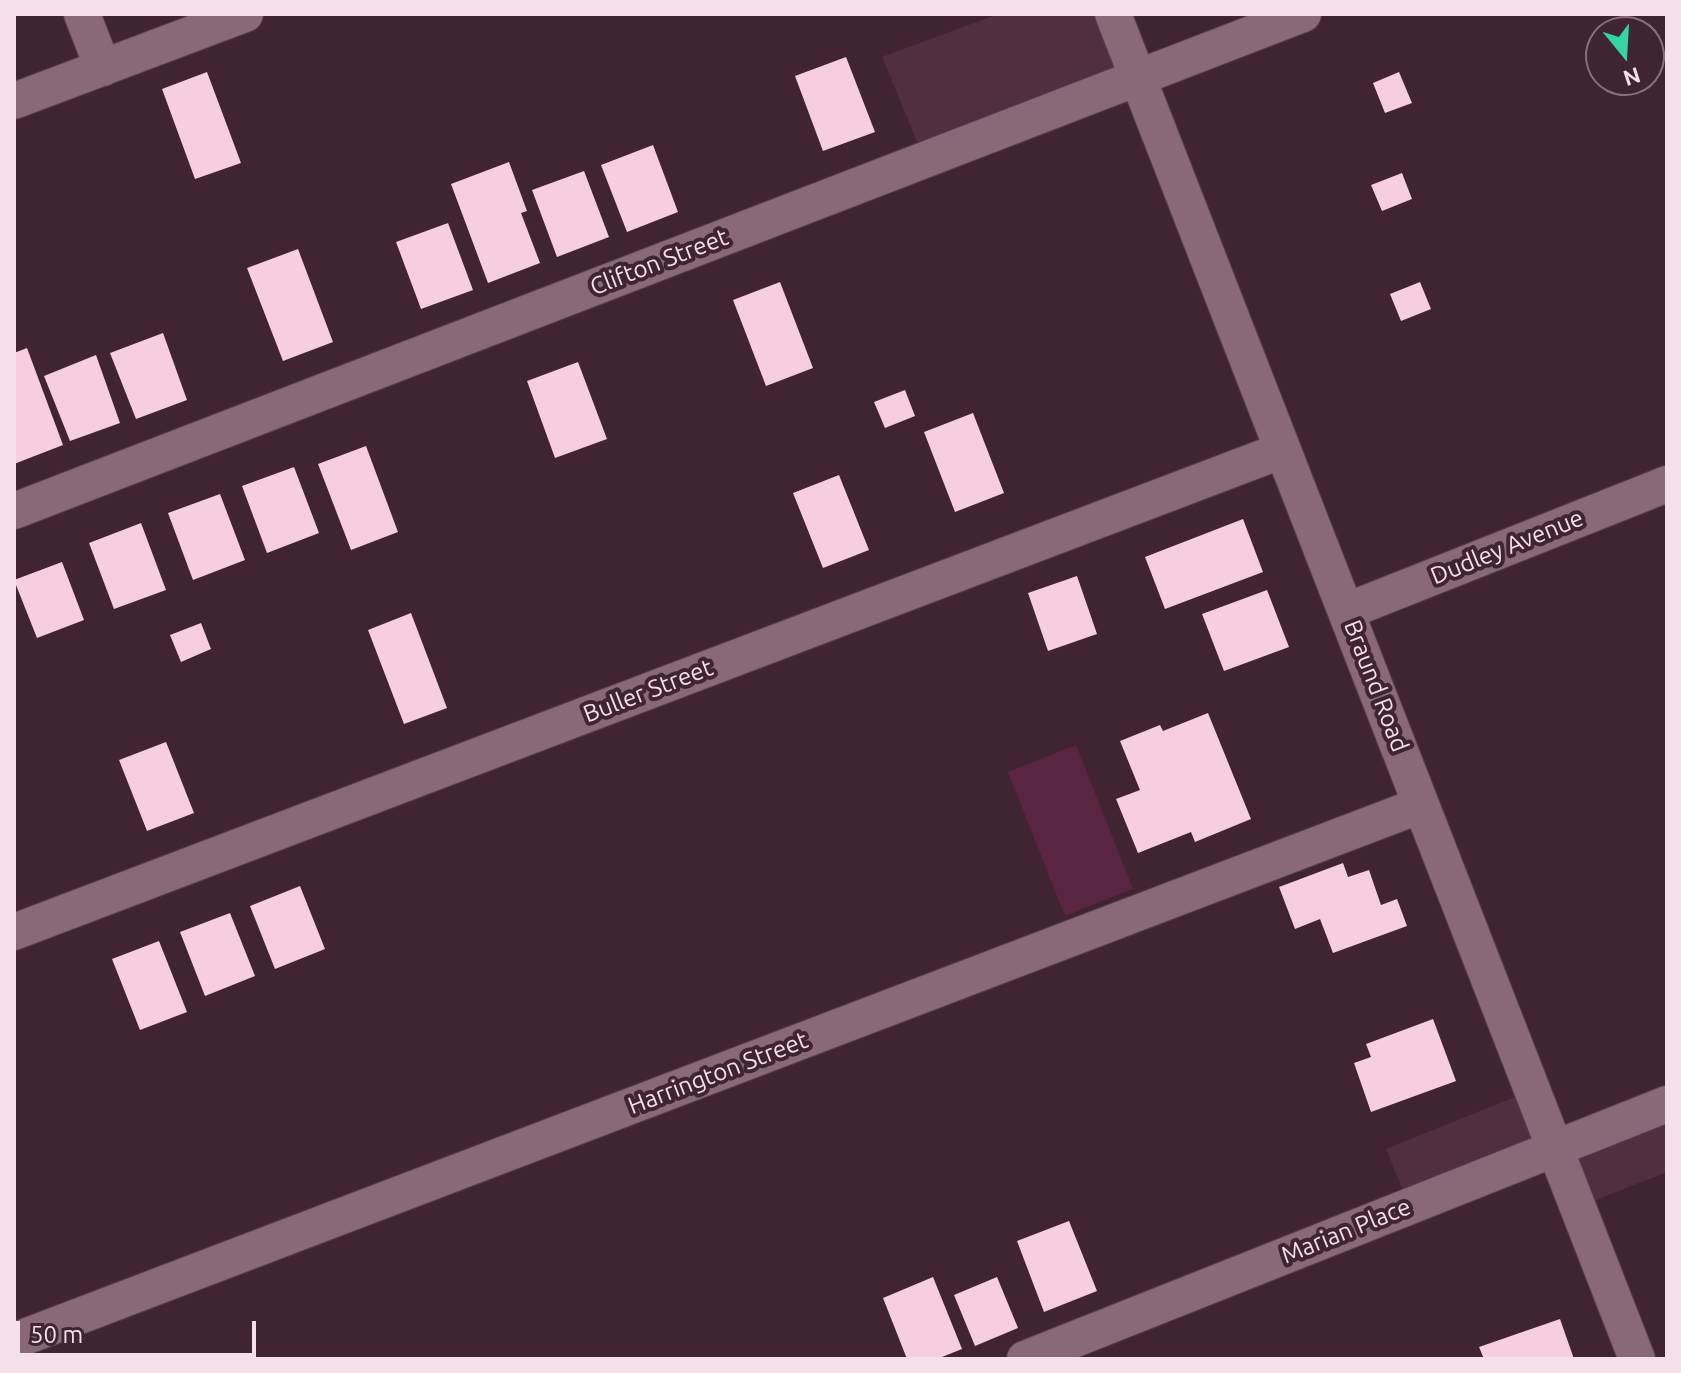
<!DOCTYPE html>
<html>
<head>
<meta charset="utf-8">
<style>
	body { margin:0 }
	#map { position:relative; width:1681px; height:1373px; overflow:hidden; background:#402432; font-family:Ubuntu,sans-serif }
	canvas { display:block }
	.frame { position:absolute; inset:0; border:16px solid #f3e0e8; pointer-events:none }
	.north { position:absolute; left:1585px; top:16px; width:80px; height:80px; box-sizing:border-box; background:#402432; border:2px solid #886f7b; border-radius:50%; rotate:162deg; font-size:22px; font-weight:700; line-height:32px; text-align:center; color:#f3e0e8 }
	.north::after { content:''; display:block; margin:auto; width:28px; height:36px; background:#34d4a8; clip-path:polygon(50% 0,100% 100%,50% 72%,0 100%) }
	.scale { position:absolute; left:16px; top:1321px; width:240px; height:36px; box-sizing:border-box; border:4px solid #f3e0e8; border-top:0; padding-left:10px; font-size:24px; line-height:28px; white-space:nowrap; color:#f3e0e8; -webkit-text-stroke:6px #402432; paint-order:stroke }
</style>
</head>
<body>
<div id="map">
<canvas width="1681" height="1373"></canvas>
<div class="frame"></div>
<div class="north">N</div>
<div class="scale">50 m</div>
</div>
<script>
const c = document.querySelector('canvas').getContext('2d');
c.lineJoin = 'round';
function fill(path, color) { c.fillStyle = color; c.fill(path, 'evenodd'); }
function strokePath(path, color, width, dash) { c.strokeStyle = color; c.lineWidth = width; c.lineCap = dash ? 'butt' : 'round'; c.setLineDash(dash || []); c.stroke(path); }
function label(font, color, halo, rows, align = 'center') {
  c.font = font + ' Ubuntu,sans-serif'; c.lineWidth = 8; c.setLineDash([]); c.textBaseline = 'middle'; c.strokeStyle = halo; c.fillStyle = color; for (const [text, x, y, turn = 0] of rows) {
    c.save(); c.translate(x, y); c.rotate((+turn || 0) * Math.PI / 180); c.textAlign = isNaN(turn) ? turn : align; if (halo) c.strokeText(text, 0, 0); c.fillText(text, 0, 0); c.restore();
  }
}
const built = new Path2D(`
	M998,14h115l25,64 -213,82 -43,-103z
	M1532,1090l23,58 112,-44v68l-89,35 -23,-58 -146,57 -23,-57z`);
const green = new Path2D(`
	M1076,745l57,144 -68,27 -57,-144z`);
const building = new Path2D(`
	M846,57l29,75 -52,19 -28,-75z
	M207,72l34,91 -46,16 -33,-90z
	M1399,72l13,31 -27,10 -12,-30z
	M653,145l25,67 -51,20 -26,-67z
	M509,162l18,49 -6,2 19,50 -52,20 -37,-99z
	M584,171l25,66 -52,20 -25,-67z
	M1402,173l10,26 -30,12 -11,-26z
	M448,223l25,67 -52,19 -25,-67z
	M298,249l35,93 -50,19 -36,-93z
	M780,282l33,86 -47,18 -33,-86z
	M1420,282l11,27 -30,12 -11,-27z
	M163,333l24,67 -51,19 -26,-66z
	M27,348l36,97 -49,19v-111z
	M96,355l24,68 -50,18 -26,-65z
	M578,362l29,77 -52,19 -28,-77z
	M905,390l10,26 -30,12 -11,-26z
	M973,413l31,80 -49,19 -31,-80z
	M366,446l32,86 -47,18 -33,-86z
	M294,467l25,66 -52,20 -25,-67z
	M839,475l30,75 -46,18 -30,-75z
	M220,494l25,66 -52,20 -25,-67z
	M1243,519l20,53 -98,37 -20,-52z
	M141,523l25,67 -52,19 -25,-66z
	M62,562l22,58 -47,18 -23,-58z
	M1077,576l20,58 -49,17 -20,-58z
	M1267,590l22,57 -65,24 -22,-57z
	M411,613l36,95 -43,16 -36,-94z
	M201,623l10,26 -30,13 -11,-27z
	M1208,713l43,106 -56,23 -4,-10 -53,21 -22,-54 24,-9 -20,-49 40,-16 3,6z
	M166,742l28,71 -47,18 -28,-71z
	M1343,863l5,14 21,-7 12,35 16,-6 10,27 -74,27 -13,-34 -25,10 -16,-42z
	M300,886l25,63 -50,20 -25,-63z
	M230,913l25,63 -50,20 -25,-64z
	M159,941l28,71 -47,18 -28,-71z
	M1433,1019l23,62 -85,31 -17,-49 17,-6 -5,-13z
	M1069,1221l28,70 -53,21 -27,-71z
	M933,1277l29,72 -25,10h-30l-24,-61z
	M997,1277l21,51 -43,18 -21,-51z
	M1560,1319l14,40h-90l-5,-12z`);
const street = new Path2D(`
	M82,14l21,54
	M1113,14l524,1345
	M14,101l231,-87
	M14,511l1289,-497
	M1347,611l320,-127
	M14,932l1269,-482
	M14,1341l1407,-536
	M1025,1359l642,-255`);
const streetNames = [
	["Clifton Street",659,262,-21],
	["Dudley Avenue",1507,547,-22],
	["Braund Road",1376,686,69],
	["Buller Street",648,691,-21],
	["Harrington Street",718,1073,-21],
	["Marian Place",1346,1231,-22]
];
fill(built, '#512f40');
fill(green, '#5a2541');
fill(building, '#f7cde0');
strokePath(street, '#56404b', 38);
strokePath(street, '#896978', 36);
label('24px', '#f3e0e8', '#402432', streetNames);
</script>
</body>
</html>
